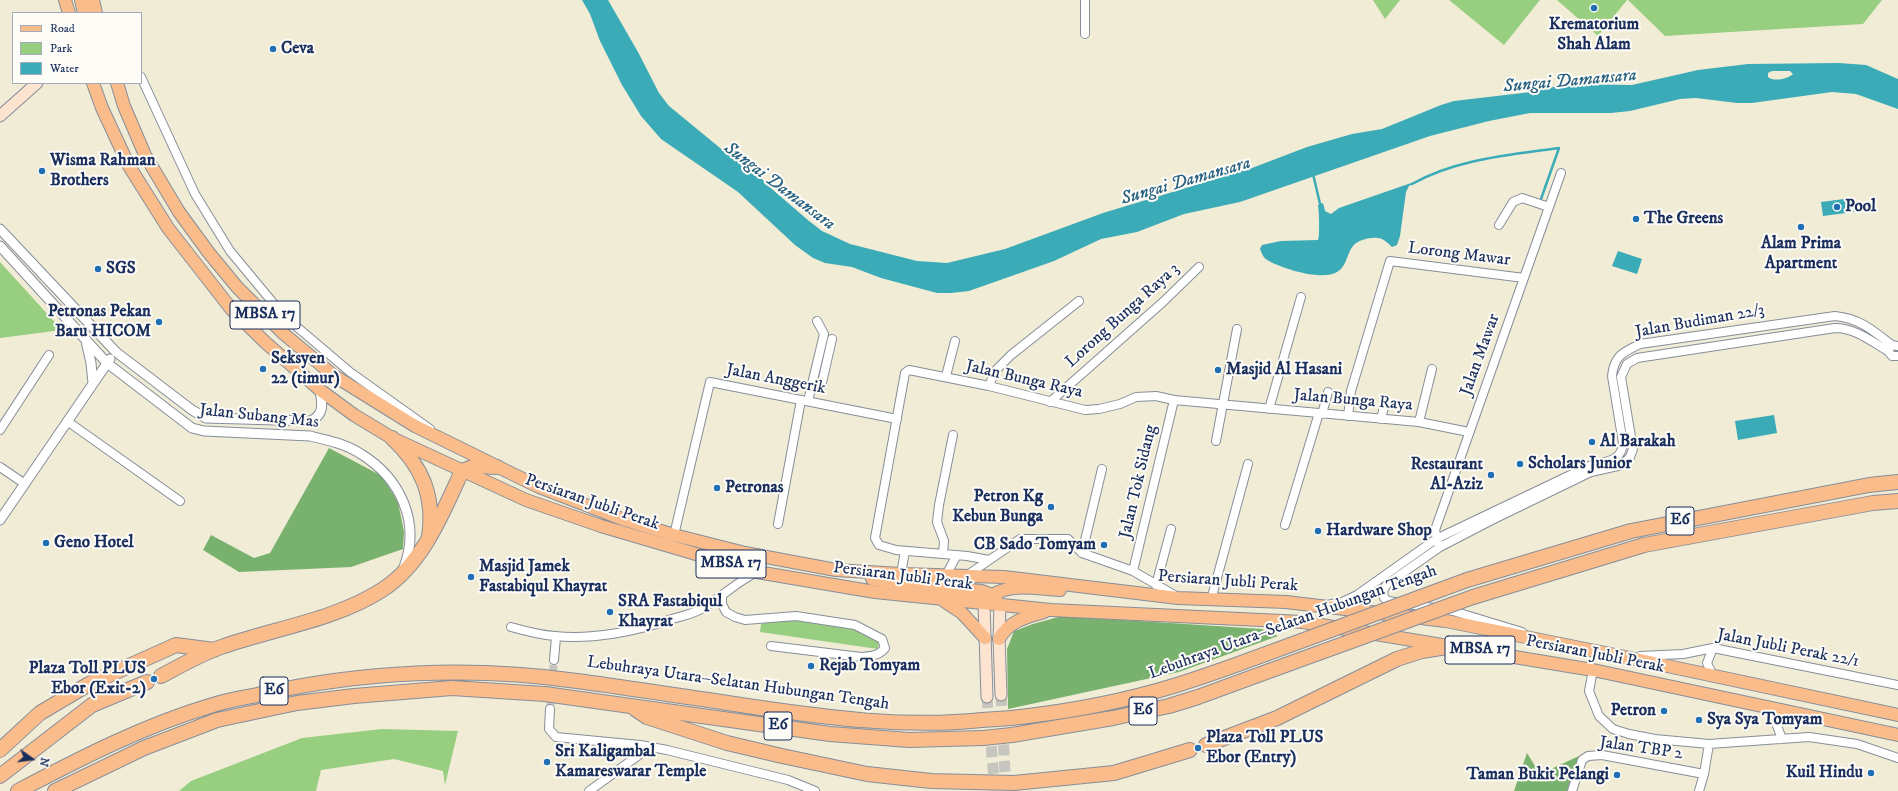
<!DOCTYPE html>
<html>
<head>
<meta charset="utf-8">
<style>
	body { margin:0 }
	#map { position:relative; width:1898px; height:791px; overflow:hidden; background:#f1ecd6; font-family:"IM FELL DW Pica",serif }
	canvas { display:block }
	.legend { position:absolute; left:12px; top:12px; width:130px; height:72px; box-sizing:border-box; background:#fdfcf7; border:1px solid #a3aaba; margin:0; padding:5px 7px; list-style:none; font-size:12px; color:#1b2f5e }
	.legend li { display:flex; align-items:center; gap:8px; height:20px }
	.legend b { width:20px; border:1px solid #a3aaba }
	.north { position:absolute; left:12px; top:739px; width:40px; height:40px; -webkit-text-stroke:3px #fdfcf7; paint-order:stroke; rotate:104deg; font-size:11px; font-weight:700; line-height:16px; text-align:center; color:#1b2f5e }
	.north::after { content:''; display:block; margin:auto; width:14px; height:18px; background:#1b2f5e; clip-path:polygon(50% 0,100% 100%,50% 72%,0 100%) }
</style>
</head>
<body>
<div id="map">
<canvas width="1898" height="791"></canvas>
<ul class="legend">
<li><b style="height:5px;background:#fabc8b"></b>Road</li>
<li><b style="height:11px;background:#97ce80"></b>Park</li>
<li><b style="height:11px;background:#3babb8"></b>Water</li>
</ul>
<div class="north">N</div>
</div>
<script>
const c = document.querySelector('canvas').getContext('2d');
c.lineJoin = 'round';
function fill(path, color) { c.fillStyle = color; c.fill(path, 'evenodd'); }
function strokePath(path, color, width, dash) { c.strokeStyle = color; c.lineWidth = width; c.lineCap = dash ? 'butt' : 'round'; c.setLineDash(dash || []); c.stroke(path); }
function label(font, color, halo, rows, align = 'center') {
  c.font = font + ' "IM FELL DW Pica",serif'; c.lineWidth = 4; c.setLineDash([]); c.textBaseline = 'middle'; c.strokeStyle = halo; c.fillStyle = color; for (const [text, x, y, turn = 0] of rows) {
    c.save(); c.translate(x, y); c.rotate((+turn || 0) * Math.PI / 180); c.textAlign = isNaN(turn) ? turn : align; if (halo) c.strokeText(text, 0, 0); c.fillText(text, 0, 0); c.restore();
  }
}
const green = new Path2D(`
	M1373,0h27l-15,19z
	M1449,0h91l-36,45z
	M1557,0h70l-29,36z
	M1628,0h254l-19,24 -198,12z
	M0,262l62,68 -62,8z
	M793,618l64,9 22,14 -1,8 -118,-17 1,-8z
	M382,729l76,2 -13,54 -2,-14 -49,-12 -73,11 -5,21h-137l12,-10 111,-43z`);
const forest = new Path2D(`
	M329,448l53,28 16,26 6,30 -1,17 -52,18 -112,5 -36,-22 8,-15 43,23 16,-5z
	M1062,616l200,13 16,7 -99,36 -171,37 -1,-60 7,-18 19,-7z
	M1527,753l13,21 39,-18 -12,35h-53z`);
const water = new Path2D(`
	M582,0h26l30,52 21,41 10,13 56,46 27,17 21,21 36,31 13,10 28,13 67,17 30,2 58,-14 98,-36 149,-45 55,-21 45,-13 30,-5 59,-24 13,-4 77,-9 36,-8 65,1 66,-15 50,-6 91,-1 27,2 32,14v30l-42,-15 -24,-2 -80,11h-15l-41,-5 -16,1 -50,12 -19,2h-81l-41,8 -59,15 -190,66 -56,12 -47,18 -36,7 -47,22 -85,30 -18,2h-14l-56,-15 -29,-11 -27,-4 -12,-5 -18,-13 -57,-53 -77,-53 -20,-23 -19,-31 -22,-44 -10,-27zM1772,71h18l3,3c-6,5 -19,8 -25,3v-4z
	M1414,182l1,1 -6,3 -3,6 -6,44 -3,9 -5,2c-3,-3 -6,-6 -10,-8 -8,-3 -23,0 -29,7 -7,9 -6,22 -18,27 -15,7 -52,-4 -66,-12 -5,-2 -7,-7 -9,-12l2,-4 19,-4 37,-1c2,-4 1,-30 0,-35l5,-2 2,8 6,3 8,-6z
	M1852,198l2,14 -31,4 -2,-14z
	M1618,251l24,8 -5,15 -25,-8z
	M1774,415l3,18 -39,7 -3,-19z`);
const stream = new Path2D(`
	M1313,174l8,34
	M1412,184c44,-25 98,-29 147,-36l-18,51`);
const minorTunnel = new Path2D(`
	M550,709l4,-49`);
const secondaryTunnel = new Path2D(`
	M1001,695l5,96
	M987,697l8,94`);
const minor = new Path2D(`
	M1085,0v34
	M141,77l54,117 35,57 54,65 66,56 80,57
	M1499,225l14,-23 9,-4 27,9
	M1898,346l-6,-1 -4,6 4,5h6
	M946,376l9,-35
	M989,386l6,-15 16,-16 68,-54
	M821,387l11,-48
	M808,401l16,-67 -7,-13
	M1050,402l113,-100 36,-35
	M1269,409l32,-112
	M1322,414l6,-22
	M1348,416l3,-25 39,-130 134,17
	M1381,419l4,-16
	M67,421l113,80
	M1419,422l13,-53
	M0,430l49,-75
	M1216,441l21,-112
	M0,467l25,17
	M778,524l23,-124
	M1285,525l34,-112
	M674,535l36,-153 187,37
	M1438,543l-3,-13 126,-357
	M1082,553l20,-84
	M943,554l1,-13 -7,-19 2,-17 14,-70
	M989,560l-22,-4 -71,-6 -17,-5 -4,-7 30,-165 4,-3 80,16 96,24 14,-1 21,-5 16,-7 20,-1 18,4 245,22 50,10
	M1133,571l41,-171
	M901,574l4,-23
	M946,575l11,-20
	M966,576l54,-37h48l14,14 51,18 43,25
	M1156,585l15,-56
	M722,596v8l4,8 9,5 10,3 51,-4 59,9 27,14 3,9c-6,8 -14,8 -24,9l-90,-11
	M1211,600l37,-136
	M1331,604l9,-1 17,-8 79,-56 153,-73c15,-4 33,-4 34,-23l-11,-67c2,-20 11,-24 28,-32l195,-28c26,3 37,14 57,29
	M511,627c14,4 29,8 44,9 37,4 83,-5 117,-17 10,-3 21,-5 29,-10 20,-11 35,-27 56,-37
	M1522,632l-69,-21 -65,-10 -4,-3 -1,-7 4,-7 53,-37 52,-27 99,-48 31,-7 8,-8 3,-8 -12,-72 6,-13 10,-6 198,-30c20,0 36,13 53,23
	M1713,648l-6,15 6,13
	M1640,656l43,-2 30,-6 185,37
	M554,660l2,-23
	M1593,670l-4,21 10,25 14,13 16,5 26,5 54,5 100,-7 48,7 41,14
	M1770,707l12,32
	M550,709l-1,20 7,8 84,8 27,5 121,30 27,11
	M589,791l50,-36 1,-10
	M1572,791l10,-31 6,-4 14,-1 102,19
	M1699,791l5,-17 5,-30`);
const tertiary = new Path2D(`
	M0,229l116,123 76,58 14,8 105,3c14,-7 11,-18 9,-31
	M0,246l107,117 85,65 12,3 106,5c17,4 36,8 51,18 39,24 60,68 43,113
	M86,341l5,22 2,20
	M0,520l110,-161`);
const secondary = new Path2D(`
	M0,116l37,-33
	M984,604l3,93
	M1000,605l-1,34 2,56`);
const primary = new Path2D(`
	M65,0l4,13
	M81,0l3,13
	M93,0l3,13
	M93,83l9,25 27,58 39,62 64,82 34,33 54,47 34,25 38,23 134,62 75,26 156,46 118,20 176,18 252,12 290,48 305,65
	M117,83l7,23 21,49 34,57 30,41 28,34 47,47 49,41 82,51 124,61 83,32 52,16 71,18 91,17 65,4 103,3 174,21 108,4 160,19 179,36 273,58
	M872,579l36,6 74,6 10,4 8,10
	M987,600c18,-19 49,-11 73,-10
	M944,601l18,12 23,25
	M999,639c10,-18 27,-22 45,-27`);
const motorway = new Path2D(`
	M392,438c30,28 43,58 37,99
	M1467,580l164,-49 238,-46 29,-3
	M1473,597l171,-52 229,-42 25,-2
	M161,676c21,-11 41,-23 63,-30 52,-18 111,-26 158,-56 41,-26 61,-78 80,-119l13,-5 22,1
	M635,709l12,8 80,26 55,13 85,18 64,7 83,2 100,-10 76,-23
	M1011,718c46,-5 94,-13 138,-25 39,-10 76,-24 114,-38
	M1012,735l101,-17 56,-12 29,-9 71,-26
	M1206,745l71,-27 120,-59 25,-8 31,-5
	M0,750l40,-37 49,-29 87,-39 38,5
	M0,776l92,-71 55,-23
	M18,791c63,-33 127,-66 195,-86 14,-5 29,-7 44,-10 104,-24 215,-29 320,-14 59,8 118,17 177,26 76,11 152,21 228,13
	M55,791l89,-43 73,-28 80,-17 57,-7 98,-8 93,6 285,40 79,6 74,-2`);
const motorwayBridge = new Path2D(`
	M1263,655l204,-75
	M1269,671l204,-74
	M982,720l29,-2
	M983,738l29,-3`);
const markers = [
	[1594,8,4,"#1f6fb2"],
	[273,49,4,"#1f6fb2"],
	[42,171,4,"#1f6fb2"],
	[1837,207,4,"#1f6fb2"],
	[1636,219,4,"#1f6fb2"],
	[1801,227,4,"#1f6fb2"],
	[98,269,4,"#1f6fb2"],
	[159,322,4,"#1f6fb2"],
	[263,369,4,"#1f6fb2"],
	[1218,370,4,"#1f6fb2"],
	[1592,442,4,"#1f6fb2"],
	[1520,464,4,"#1f6fb2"],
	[1491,475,4,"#1f6fb2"],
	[717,488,4,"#1f6fb2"],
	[1051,507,4,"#1f6fb2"],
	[1318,531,4,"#1f6fb2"],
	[46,543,4,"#1f6fb2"],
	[1104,545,4,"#1f6fb2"],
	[471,577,4,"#1f6fb2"],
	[610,612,4,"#1f6fb2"],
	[811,666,4,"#1f6fb2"],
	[154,679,4,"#1f6fb2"],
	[1664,711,4,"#1f6fb2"],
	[1699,720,4,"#1f6fb2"],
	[1198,748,4,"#1f6fb2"],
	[547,762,4,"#1f6fb2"],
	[1871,773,4,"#1f6fb2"],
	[1617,775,4,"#1f6fb2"]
];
const shields = [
	[265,315,70],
	[1680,521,28],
	[731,564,70],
	[1480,650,70],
	[274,691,28],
	[1143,711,28],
	[778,726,28]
];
const shieldNames = [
	["MBSA 17",265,315],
	["E6",1680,521],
	["MBSA 17",731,564],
	["MBSA 17",1480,650],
	["E6",274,691],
	["E6",1143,711],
	["E6",778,726]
];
const poiNames = [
	["Krematorium",1594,25,"center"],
	["Shah Alam",1594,45,"center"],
	["Ceva",281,49],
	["Wisma Rahman",50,161],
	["Brothers",50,181],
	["Pool",1845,207],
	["The Greens",1644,219],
	["Alam Prima",1801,244,"center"],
	["Apartment",1801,264,"center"],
	["SGS",106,269],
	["Petronas Pekan",151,312,"right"],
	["Baru HICOM",151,332,"right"],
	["Seksyen",271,359],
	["22 (timur)",271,379],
	["Masjid Al Hasani",1226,370],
	["Al Barakah",1600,442],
	["Scholars Junior",1528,464],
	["Restaurant",1483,465,"right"],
	["Al-Aziz",1483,485,"right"],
	["Petronas",725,488],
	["Petron Kg",1043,497,"right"],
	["Kebun Bunga",1043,517,"right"],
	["Hardware Shop",1326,531],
	["Geno Hotel",54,543],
	["CB Sado Tomyam",1096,545,"right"],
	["Masjid Jamek",479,567],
	["Fastabiqul Khayrat",479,587],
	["SRA Fastabiqul",618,602],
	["Khayrat",618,622],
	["Rejab Tomyam",819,666],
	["Plaza Toll PLUS",146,669,"right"],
	["Ebor (Exit-2)",146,689,"right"],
	["Petron",1656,711,"right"],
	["Sya Sya Tomyam",1707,720],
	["Plaza Toll PLUS",1206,738],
	["Ebor (Entry)",1206,758],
	["Sri Kaligambal",555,752],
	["Kamareswarar Temple",555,772],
	["Kuil Hindu",1863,773,"right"],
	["Taman Bukit Pelangi",1609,775,"right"]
];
const streetNames = [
	["Lorong Mawar",1459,255,7],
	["Lorong Bunga Raya 3",1123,316,-42],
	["Jalan Budiman 22/3",1700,322,-10],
	["Jalan Mawar",1481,355,-70],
	["Jalan Anggerik",776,380,11],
	["Jalan Bunga Raya",1024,380,13],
	["Jalan Bunga Raya",1353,401,5],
	["Jalan Subang Mas",259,417,6],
	["Jalan Tok Sidang",1139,482,-77],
	["Persiaran Jubli Perak",592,503,19],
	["Persiaran Jubli Perak",903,577,7],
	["Persiaran Jubli Perak",1228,582,4],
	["Lebuhraya Utara–Selatan Hubungan Tengah",1293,623,-20],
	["Jalan Jubli Perak 22/1",1788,649,11],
	["Persiaran Jubli Perak",1595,655,11],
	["Lebuhraya Utara–Selatan Hubungan Tengah",738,684,8],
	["Jalan TBP 2",1641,749,8]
];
const waterNames = [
	["Sungai Damansara",1570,82,-5],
	["Sungai Damansara",1186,182,-16],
	["Sungai Damansara",779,187,37]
];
fill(green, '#97ce80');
fill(forest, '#79b16e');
fill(water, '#3babb8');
strokePath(stream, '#3babb8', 2.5);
strokePath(minorTunnel, '#c6c6be', 8, [8, 4]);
strokePath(secondaryTunnel, '#c6c6be', 11, [11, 5.5]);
strokePath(minor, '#868e9a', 10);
strokePath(tertiary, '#868e9a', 11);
strokePath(secondary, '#868e9a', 13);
strokePath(primary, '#868e9a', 14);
strokePath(motorway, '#868e9a', 16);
strokePath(minor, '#fff', 8);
strokePath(tertiary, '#fff', 9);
strokePath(secondary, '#fde4d1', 11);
strokePath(primary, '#fabc8b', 12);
strokePath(motorway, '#fabc8b', 14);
strokePath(motorwayBridge, '#868e9a', 16, []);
strokePath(motorwayBridge, '#fabc8b', 14);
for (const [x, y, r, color] of markers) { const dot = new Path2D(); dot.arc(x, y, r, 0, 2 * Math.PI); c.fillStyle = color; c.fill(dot); strokePath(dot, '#fdfcf7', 1.5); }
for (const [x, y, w] of shields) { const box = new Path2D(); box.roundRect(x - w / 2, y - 14, w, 28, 3); c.fillStyle = '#fdfcf7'; c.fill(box); strokePath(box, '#1b2f5e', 1); }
label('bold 16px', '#1b2f5e', null, shieldNames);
label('bold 17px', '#1b2f5e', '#fdfcf7', poiNames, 'left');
label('17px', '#1b2f5e', '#fdfcf7', streetNames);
label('italic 18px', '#286182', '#fdfcf7', waterNames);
</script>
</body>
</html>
